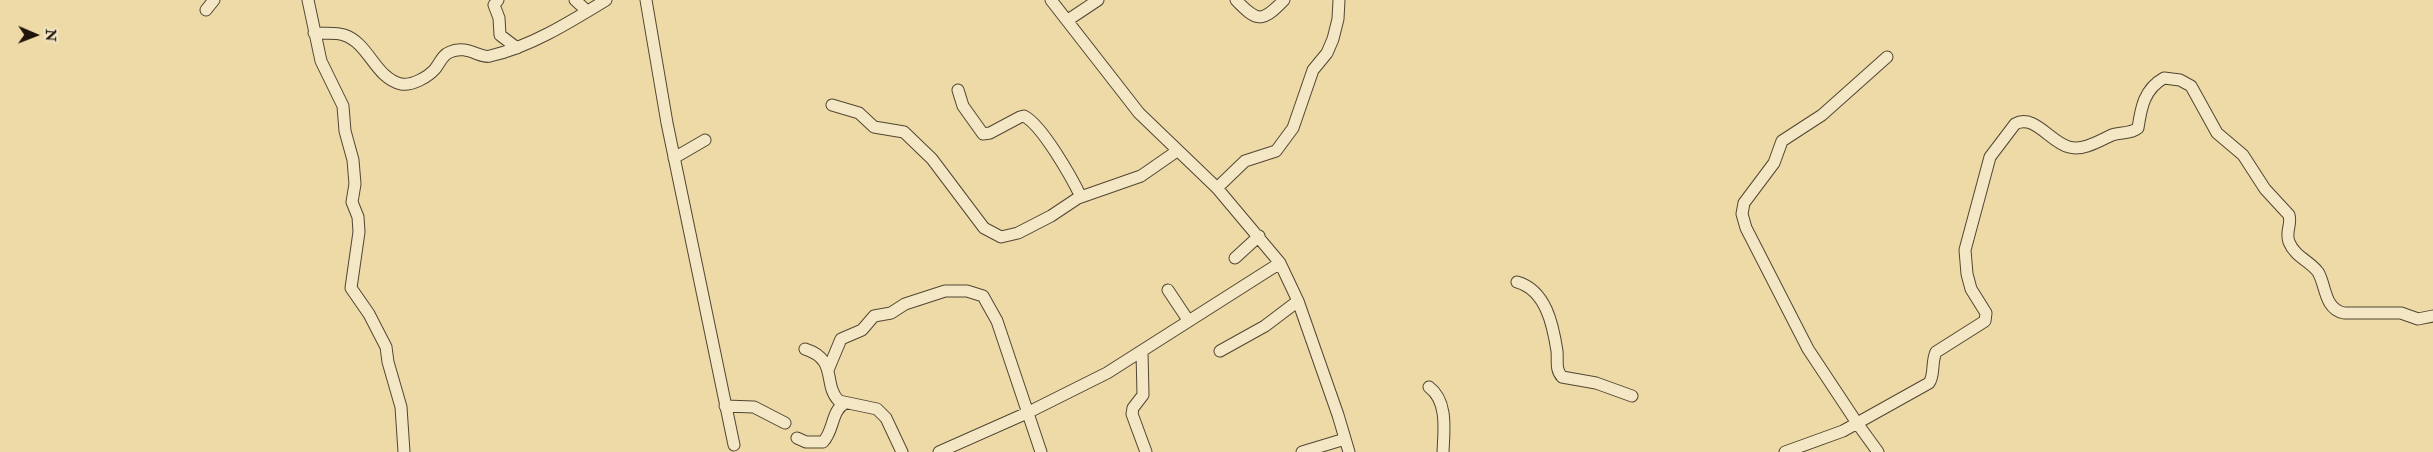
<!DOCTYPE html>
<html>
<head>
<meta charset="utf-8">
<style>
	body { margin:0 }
	#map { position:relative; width:2433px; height:452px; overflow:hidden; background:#eddaa7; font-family:"IM FELL Double Pica",serif }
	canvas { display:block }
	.north { position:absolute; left:10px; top:10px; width:50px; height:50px; -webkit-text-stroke:4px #f3e7c6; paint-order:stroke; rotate:91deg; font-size:14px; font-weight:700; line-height:20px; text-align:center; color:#1f150b }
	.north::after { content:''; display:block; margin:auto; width:18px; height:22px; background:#1f150b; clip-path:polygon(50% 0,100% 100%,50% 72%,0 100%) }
</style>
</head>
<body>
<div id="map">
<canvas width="2433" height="452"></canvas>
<div class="north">N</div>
</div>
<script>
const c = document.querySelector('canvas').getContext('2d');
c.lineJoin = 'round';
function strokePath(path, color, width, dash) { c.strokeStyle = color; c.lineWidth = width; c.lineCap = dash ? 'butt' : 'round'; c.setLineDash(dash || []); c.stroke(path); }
const minor = new Path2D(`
	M308,0l13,61 22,45 2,25 8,29 2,24 -3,18 6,15 1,15 -8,56 18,26 17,33 2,15 13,45 3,45
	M498,0l-4,5 5,13 1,17 17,13
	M575,0l12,11
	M646,0l21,123 67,322
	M1051,0l88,113 78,75 63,75 18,38 40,114 11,37
	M1236,0c21,22 26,23 48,0
	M206,10l8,-10
	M1068,20l30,-20
	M314,33c10,1 21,-1 30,2 25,8 31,43 57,49 11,2 27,-7 34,-15 5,-6 7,-14 15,-17 16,-8 31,7 40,4 40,-9 80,-34 116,-56
	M958,90l5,16 20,28 7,-1 30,-16 4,-1c18,9 48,62 57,81
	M832,105l27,8 15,14 30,5 28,27 52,69 17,9 17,-4 33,-17 27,-18 63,-22 36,-25
	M674,158l31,-18
	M1217,188l28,-27 31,-10 17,-23 20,-58 14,-17 6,-14 5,-20 1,-19
	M1235,258l24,-22
	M1517,282c29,8 36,43 40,69 1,10 -2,18 5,26l34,6 36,13
	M1168,290l20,30
	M805,349c34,11 17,35 34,52l38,8 9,9 16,34
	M1220,351l45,-25 33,-25
	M1142,352l1,43 -10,13 -1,6 14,38
	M828,370l13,-31 21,-9 12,-14 17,-3 14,-9 40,-13h22l16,5 14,25 44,131
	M1429,387c19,14 15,43 14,65
	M725,406l29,1 31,16
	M797,438l9,4h17c11,-11 8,-31 22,-39
	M939,452l88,-39 80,-40 173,-110
	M1302,452l43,-13
	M1785,452l58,-21 86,-48c6,-8 2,-21 7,-31l49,-31 1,-8 -15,-24 -4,-15 -2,-24 25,-93 25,-33c19,-11 36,19 54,23 14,4 30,-6 43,-12 9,-3 19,-1 26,-7 3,-20 6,-39 26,-50l16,2 11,6 26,47 26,22 22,34 24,26c3,9 -4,17 0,27 6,15 21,19 29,30 8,13 6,37 26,41h57l17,6 15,-3
	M1878,452l-21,-29 -49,-74 -62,-121 -4,-14 2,-11 30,-40 8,-22 40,-26 65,-58`);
strokePath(minor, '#524632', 13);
strokePath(minor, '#f3e7c6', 11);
</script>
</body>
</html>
